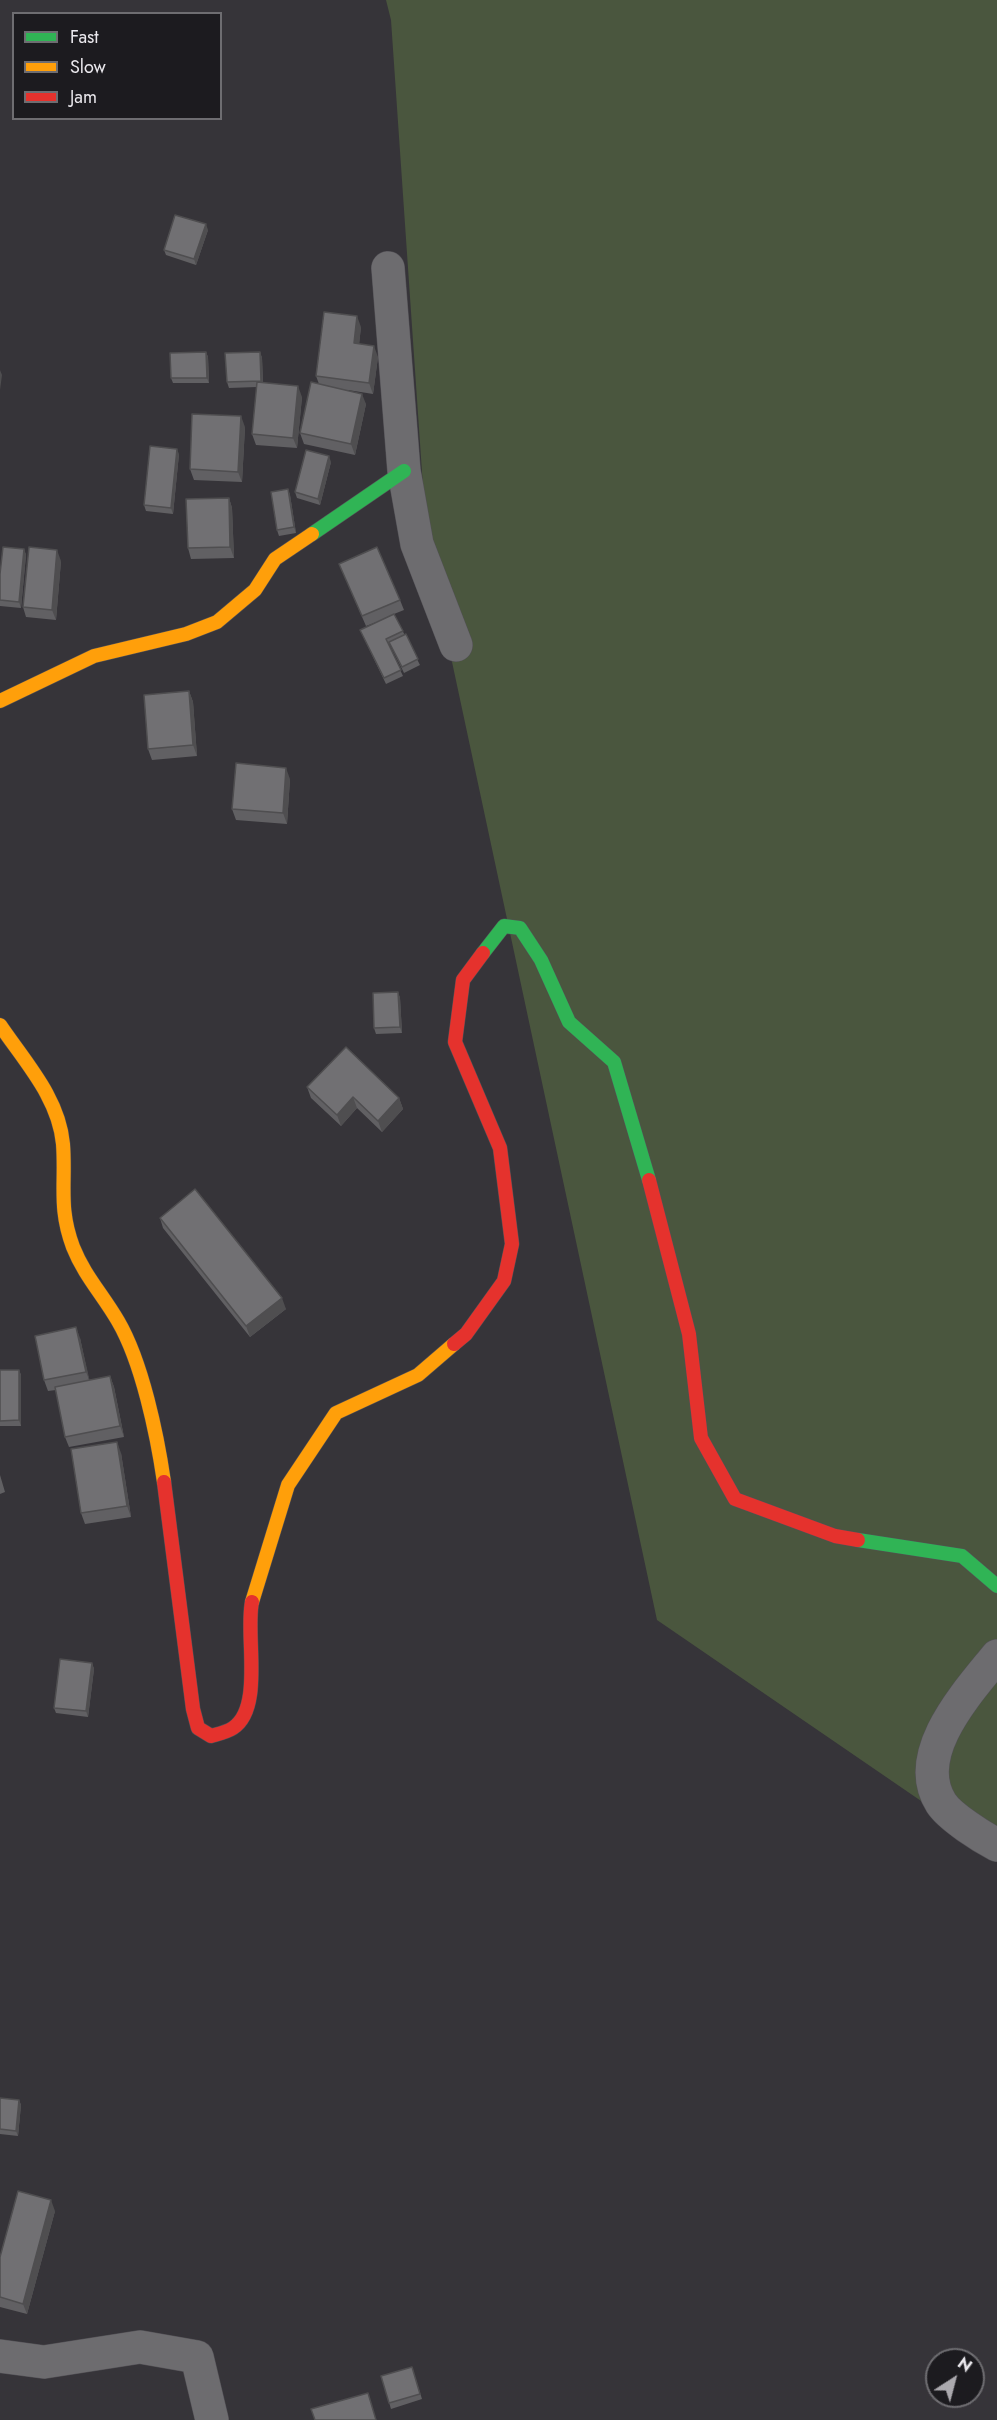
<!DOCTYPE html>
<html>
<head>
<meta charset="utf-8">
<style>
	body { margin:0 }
	#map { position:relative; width:997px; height:2420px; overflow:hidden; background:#363439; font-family:Jost,sans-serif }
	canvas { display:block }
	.legend { position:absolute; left:12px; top:12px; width:210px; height:108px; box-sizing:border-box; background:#1c1b1f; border:2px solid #6e6d71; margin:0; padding:8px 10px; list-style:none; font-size:18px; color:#eae8ed }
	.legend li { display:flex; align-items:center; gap:12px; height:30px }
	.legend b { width:30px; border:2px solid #6e6d71 }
	.north { position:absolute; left:925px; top:2348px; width:60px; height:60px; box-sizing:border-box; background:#1c1b1f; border:2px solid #6e6d71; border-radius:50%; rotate:36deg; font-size:16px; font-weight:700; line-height:24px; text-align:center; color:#eae8ed }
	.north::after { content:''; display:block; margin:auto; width:21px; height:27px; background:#aba9ae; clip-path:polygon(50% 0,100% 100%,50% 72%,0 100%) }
</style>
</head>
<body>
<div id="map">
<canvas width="997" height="2420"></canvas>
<ul class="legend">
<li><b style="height:8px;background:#30b455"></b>Fast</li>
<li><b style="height:8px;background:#ff9f0a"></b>Slow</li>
<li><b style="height:8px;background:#e5322d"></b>Jam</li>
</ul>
<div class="north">N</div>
</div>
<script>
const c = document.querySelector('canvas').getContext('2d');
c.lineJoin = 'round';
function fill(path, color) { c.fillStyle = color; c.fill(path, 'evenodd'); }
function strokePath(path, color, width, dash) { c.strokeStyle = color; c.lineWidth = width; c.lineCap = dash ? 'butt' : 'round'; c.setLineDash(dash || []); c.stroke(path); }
const green = new Path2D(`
	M386,0h611v1853l-340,-233 -230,-1075 -36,-525z`);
const street = new Path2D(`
	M388,268l16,203 13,73 39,101
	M997,1656c-29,36 -87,98 -56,147 9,14 41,34 56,42
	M0,2356l44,6 96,-15 57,10 15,63`);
const fast = new Path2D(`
	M312,534l92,-63
	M483,953l21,-27 16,2 21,32 28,62 45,40 35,118
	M858,1540l104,16 35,30`);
const slow = new Path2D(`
	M0,701l94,-45 92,-22 31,-12 38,-32 20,-31 37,-25
	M0,1025c25,37 59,73 63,119 3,40 -5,63 10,103 11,28 30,48 45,74 24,41 39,113 46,161
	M252,1602l36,-117 48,-72 82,-38 36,-31`);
const jam = new Path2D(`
	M649,1180l40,154 12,104 34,61 100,37 23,4
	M454,1344l12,-10 38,-53 8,-37 -12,-96 -45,-106 8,-62 20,-27
	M164,1482l29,227 5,19 13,8c7,-2 16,-4 22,-8 31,-20 12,-94 19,-126`);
const wall = new Path2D(`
	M208,230l-12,35 -30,-10 -2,-5z
	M361,327l-2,17 19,13 -5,37 -25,-4 18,14 -11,51 -51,-11 -4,-11 19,-49 -3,-8z
	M206,352l2,5 1,26h-36l-2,-5z
	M260,352l2,6 1,25 39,14 -5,51 -41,-3 -4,-11 5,-47 -28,1 -2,-6z
	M245,427l-3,55 -48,-2 -4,-11z
	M179,454l-6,60 -27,-3 -2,-6z
	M331,462l-11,43 -23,-7 -2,-6z
	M288,489l2,6 6,38 -17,3 -2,-6z
	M229,498l3,10 2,50 -43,1 -3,-11z
	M24,549l2,6 -5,53 -21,-2v-32z
	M61,561l-5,59 -30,-3 -3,-10z
	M339,564l61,36 4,10 -10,4 26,51 -16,8 -14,-29 -2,1 15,31 -17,8 -26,-54 22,-10 -16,6z
	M189,691l4,11 4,54 -45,4 -4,-11z
	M290,779l-3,45 -51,-4 -4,-11z
	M398,992l2,6 2,35 -26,1 -2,-6z
	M307,1087l92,11 4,11 -21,23 -25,-24 -16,18 -30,-28z
	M160,1218l126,91 -36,28 -87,-109z
	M80,1338l9,42 21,-4 4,11 10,50 -55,10 -4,-10 -9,-47 -8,1 -4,-11z
	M0,1370h19l2,5v51h-21z
	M121,1453l10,64 -46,7 -4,-11z
	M0,1475l5,17 -5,2z
	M92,1663l2,6 -6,48 -32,-4 -2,-5z
	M0,2098l19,2 2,5 -3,31 -18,-2z
	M55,2211l-28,103 -27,-7v-50z
	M412,2367l10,32 -31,10 -10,-33z`);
const shadedWall = new Path2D(`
	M206,224l2,6 -12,35 -2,-6z
	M357,316l4,11 -3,27 -4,-11z
	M374,346l4,11 -5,37 -4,-11z
	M206,352l2,5 1,26 -2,-5z
	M260,352l2,6 1,29 -2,-6z
	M0,370l2,5 -2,15z
	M298,386l4,11 -5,51 -4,-10z
	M362,394l4,10 -11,51 -4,-11z
	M241,416l4,11 -3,55 -4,-10z
	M177,449l2,5 -6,60 -2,-6z
	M329,456l2,6 -11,43 -2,-6z
	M288,489l2,6 6,38 -2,-6z
	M229,498l3,10 2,50 -4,-11z
	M24,549l2,6 -5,53 -2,-6z
	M57,550l4,11 -5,59 -4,-10z
	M189,691l4,11 4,54 -4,-11z
	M286,768l4,11 -3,45 -4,-11z
	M398,992l2,6 2,35 -2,-6z
	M353,1097l4,11 -16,18 -4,-11z
	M399,1098l4,11 -21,23 -4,-11z
	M282,1298l4,11 -36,28 -4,-11z
	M76,1327l4,11 10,44 -4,-10z
	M19,1370l2,5v51l-2,-6z
	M110,1376l4,11 10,50 -4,-11z
	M117,1442l4,11 10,64 -4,-11z
	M92,1663l2,6 -6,48 -2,-6z
	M19,2100l2,5 -3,31 -2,-5z
	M51,2200l4,11 -28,103 -4,-10z`);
const building = new Path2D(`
	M175,215l31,9 -12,35 -30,-9z
	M324,312l33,4 -3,27 20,3 -5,37 -53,-7z
	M206,352l1,26h-36l-1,-25z
	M260,352l1,29 -34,1 -2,-29z
	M257,382l41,4 -5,52 -41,-4z
	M311,382l51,12 -11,50 -51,-11z
	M192,414l49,2 -3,56 -48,-3z
	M150,446l27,3 -6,59 -27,-3z
	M306,450l23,6 -11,43 -23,-7z
	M288,489l6,38 -17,3 -6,-38z
	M229,498l1,49 -42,1 -2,-49z
	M3,547l21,2 -5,53 -19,-2v-26z
	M29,547l28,3 -5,60 -29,-3z
	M377,547l23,53 -38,16 -23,-52z
	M394,614l9,17 -17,8 15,31 -17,8 -24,-48z
	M406,634l12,25 -16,8 -13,-25z
	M189,691l4,54 -45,4 -4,-54z
	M236,763l50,5 -3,45 -51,-4z
	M398,992l2,35 -26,1 -1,-35z
	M346,1047l53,51 -21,23 -25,-24 -16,18 -30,-28z
	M195,1189l87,109 -36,28 -86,-108z
	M76,1327l10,45 -42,8 -9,-44z
	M0,1370h19v50l-19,1z
	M110,1376l10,50 -55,11 -10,-50z
	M117,1442l10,64 -46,7 -10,-64z
	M60,1659l32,4 -6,48 -32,-3z
	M0,2098l19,2 -3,31 -16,-2z
	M18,2191l33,9 -28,104 -23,-7v-40z
	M412,2367l8,27 -31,9 -8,-27z
	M368,2393l8,27h-61l-4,-11z`);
fill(green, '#4a563e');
strokePath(street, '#535156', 34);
strokePath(fast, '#535156', 15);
strokePath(slow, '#535156', 15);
strokePath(jam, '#535156', 15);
strokePath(street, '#6d6c6f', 33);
strokePath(fast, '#30b455', 14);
strokePath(slow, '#ff9f0a', 14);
strokePath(jam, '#e5322d', 14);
fill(wall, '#616063');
fill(shadedWall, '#4f4e50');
fill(building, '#717073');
strokePath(building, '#4f4e50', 1.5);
</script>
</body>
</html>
